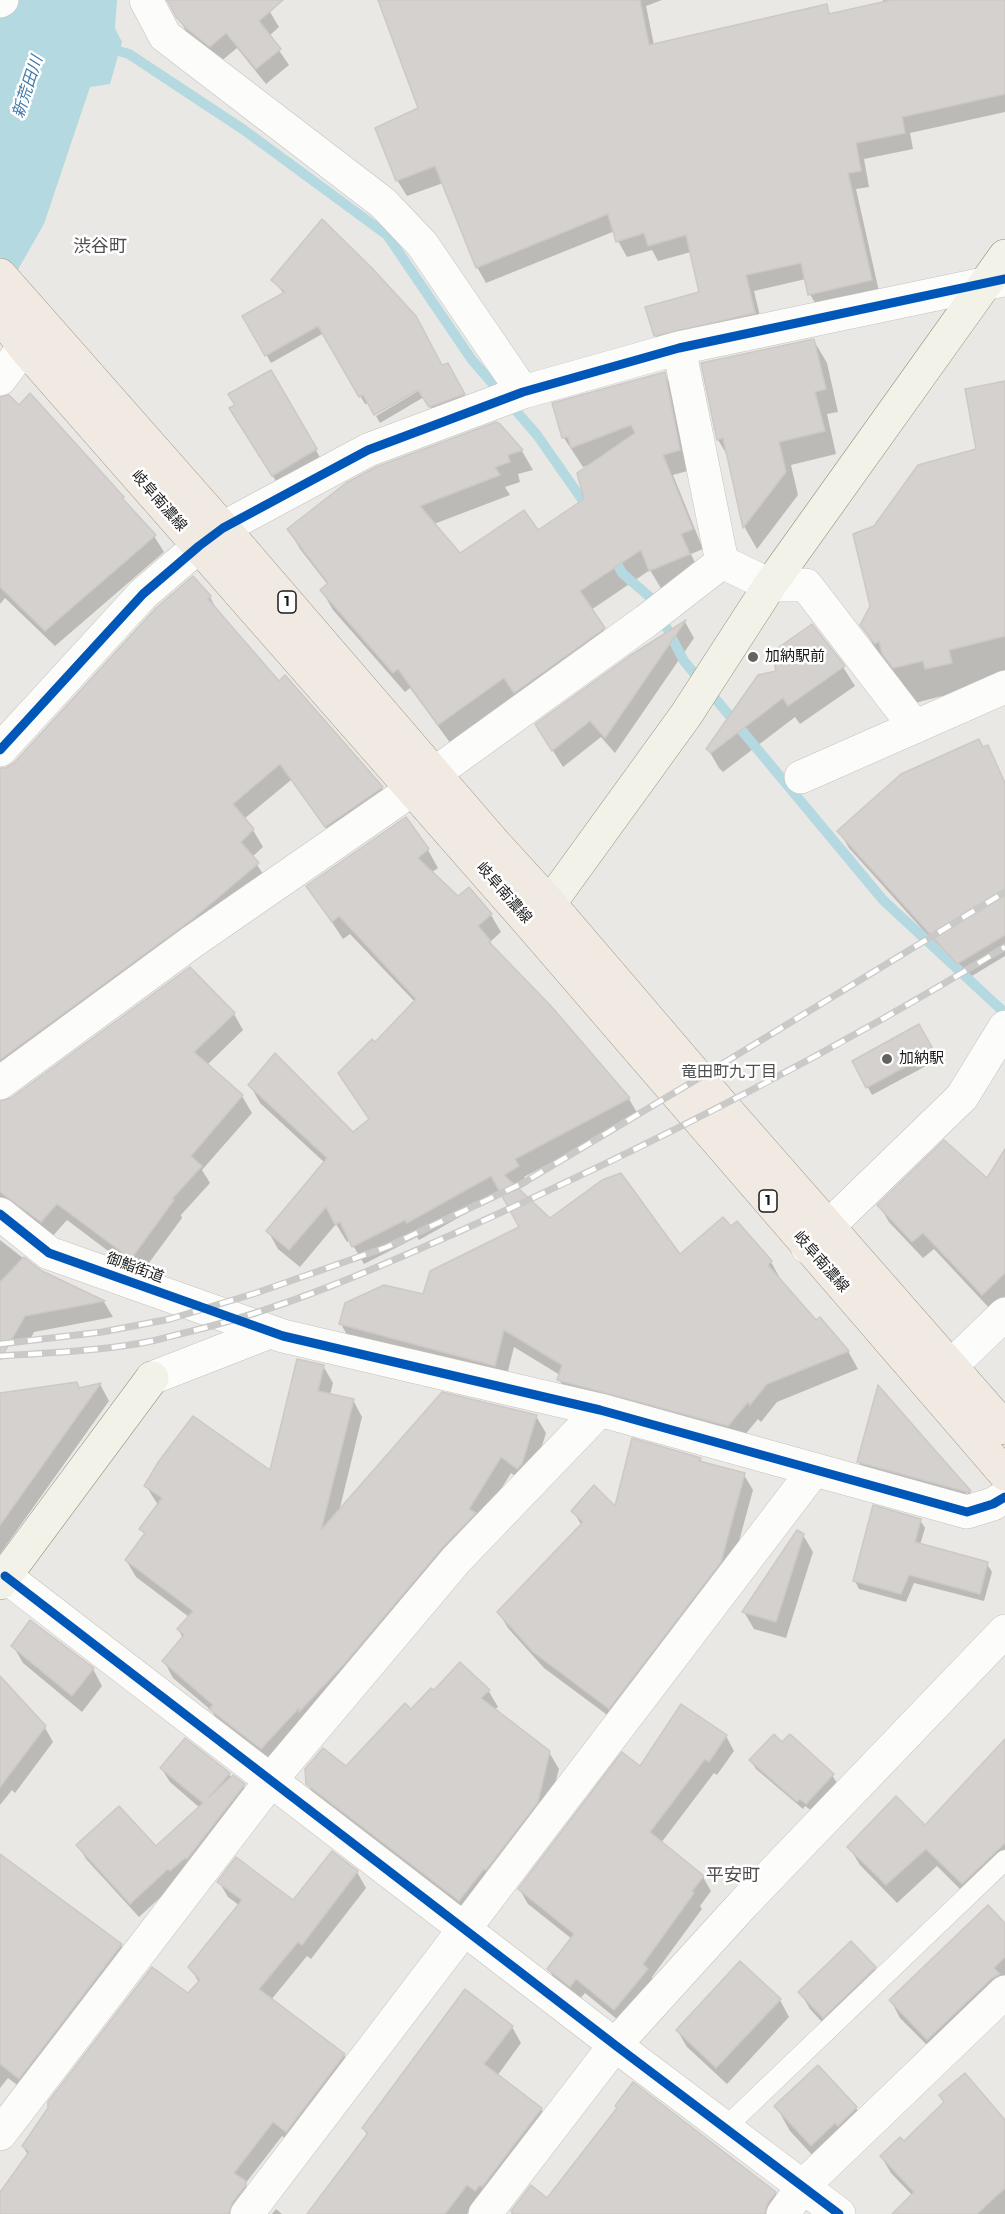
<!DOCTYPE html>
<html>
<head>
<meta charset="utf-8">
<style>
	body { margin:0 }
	canvas { display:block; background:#eae8e4 }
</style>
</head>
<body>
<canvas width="1005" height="2214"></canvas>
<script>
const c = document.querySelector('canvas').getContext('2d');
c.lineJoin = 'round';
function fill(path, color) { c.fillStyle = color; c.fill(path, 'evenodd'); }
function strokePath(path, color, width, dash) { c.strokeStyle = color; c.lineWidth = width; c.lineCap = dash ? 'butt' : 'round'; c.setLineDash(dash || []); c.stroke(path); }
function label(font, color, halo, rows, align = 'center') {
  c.font = font + ' Montserrat,"Noto Sans JP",sans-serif'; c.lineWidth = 5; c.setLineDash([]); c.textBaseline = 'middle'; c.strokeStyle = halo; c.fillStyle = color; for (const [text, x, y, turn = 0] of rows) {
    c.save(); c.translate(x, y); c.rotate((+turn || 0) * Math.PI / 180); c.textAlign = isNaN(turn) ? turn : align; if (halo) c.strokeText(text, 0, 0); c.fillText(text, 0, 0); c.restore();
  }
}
const water = new Path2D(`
	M0,0h117l-2,28 7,14 -12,42 -20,3 -46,137 -44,77z`);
const shadow = new Path2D(`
	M166,0h94l10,12 9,15 -10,9 20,29 -23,19 -29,-36 -17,14 -33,-29 -16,-28z
	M380,0h282l-16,6 8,39 172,-39 5,9 52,-12v-3h122v112l-95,21 3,16 -49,10 5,28 -13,2 24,107 -61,14 -9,-16 -4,-15 -52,12 9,38 -99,22 -9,-16 46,-42 -10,-41 -33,9 -6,-11 -25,7 -9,-16 -3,-10 -129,52 -9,-16 -34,-84 -36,13 -10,-16 23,-71z
	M273,280l169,87 5,-2 21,37 -33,12 -11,-17 -44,26 -4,-7 49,-29 -60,17 -41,-71 -53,30 -26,-46 39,-23z
	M814,341l13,22 11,49 -11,2 9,40 -45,11 7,30 -41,54 -12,-21 -16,-70 -11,-18z
	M271,372l54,94 -43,25 -41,-66z
	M664,373l11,20 16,77 -18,5 30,74 -12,5 9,20 -38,16 -12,-20 -59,40 24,38 -164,96 -41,-56 -5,4 -72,-82 -11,-19 6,-6 -28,-36 -11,-19 210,-104 23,25 11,19 -15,4 2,8 -15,5 5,8 -76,29 26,31 78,-23 48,-33 5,-35 -8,3 -19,-29z
	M1005,382v294l-37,9 4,13 -25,6 -5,-8 -27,7 -17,-26 -2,2 -14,-19 -20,-35 10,-19 3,-78 103,-78z
	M29,396l94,102 5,8 26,30 10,16 -109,94 -50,-48 -5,6v-192l19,-5z
	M193,578l17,19 9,17 59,69 104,105 9,16 -55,38 -45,-62 -47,39 9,11 10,17 -11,10 15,23 -267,203v-314h5l10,-5z
	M685,622l9,16 -79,115 -14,-16 -38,30 -16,-26 82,-82z
	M843,667l12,19 -55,38 -5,-7 -72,55 -4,-4 -11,-19 51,-73z
	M987,747l18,35v174l-38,23 -118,-131 -10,-17z
	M428,850l10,18 -7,5 27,25 33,17 10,17 -11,10 4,7 56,58 79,92 10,17 -115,61 4,7 -10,6 32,30 130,37 51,-29 6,-5 34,39 10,18 -1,1 36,41 32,29 10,18 -81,33 -16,20 -3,-3 -20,24 -169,-46 -10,-18 1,-4 -46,-28 -9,36 -154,-41 -10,-18 83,-28 97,-68 -19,-35 -83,47 -2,-3 -53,27 -14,-24 -3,2 -11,-18 -36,43 -22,-18 -10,-18 57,-68 -65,-60 -10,-18 103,49 17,-14 -30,-46 35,-30 40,-42 -65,-68 -7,5 -35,-53z
	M189,969l45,45 9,16 -36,35 35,31 10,17 -50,57 8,13 -29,32 1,3 -42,57 -73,-55 -16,18 -51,-23v-112l11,-3z
	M918,1026l18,30 -11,7 1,3 -54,29 -18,-33z
	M1005,1174v125l-13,12 -58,-62 -11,9 -34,-36 -10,-17z
	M0,1240l37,29 67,33 9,15 -79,15 -4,8 -30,2z
	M323,1366l10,17 -3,12 23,5 9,17 -23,95 197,-96 10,17 -15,48 -4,4 -16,-12 -31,50 -209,242 -51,-39 -8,-15 -39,-33 -9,-17 19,-23 -5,-9 11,-12 -53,-40 -10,-17 19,-25 -4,-6 17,-24 -12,-19 124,-14z
	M100,1384l9,17 -109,153v-158l79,-7z
	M879,1388l91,104 11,18 -2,1 -16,-24 12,23 -105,-29 -11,-19z
	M700,1459l3,4 41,12 9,15 -24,88 -111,145 -74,-55 -36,-40 -9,-15 83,-87 -9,-15 42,-2z
	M920,1520l5,8 -5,17 67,19 5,8 -8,29 -70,-18 -8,19 -47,-13 -4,-8z
	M803,1535l10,17 -27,86 -32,-9 -10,-17z
	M13,1646l80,23 9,17 -20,26 -59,-49z
	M488,1690l10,17 -4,3 55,42 10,17 -13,49 -78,98 -151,-116 -10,-17 39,-15 88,-76z
	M0,1705l44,21 9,16 -38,51 -3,-3 -12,15z
	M726,1736l8,15 -17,24 -3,-2 -53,70 42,34 8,14 -11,15 2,3 -50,68 3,7 -32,40 -38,-31 -6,7 -22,-16 -8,-15 23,-30 -44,-35 -8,-14 121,-122z
	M1005,1741v128l-32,33 -36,-36 -40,37 -37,-38 -11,-18 76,-20z
	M751,1761l81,14 5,8 -25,28 -7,-5 -2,3 -47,-40z
	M161,1768l68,6 3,5 11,6 9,14 -75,83 -38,35 -53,-58 -8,-14 78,4 44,-41 -30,-26z
	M332,1853l25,19 9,16 -55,71 -4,-3 -36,44 73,55 9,15 -58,76 -13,-10 -37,48 9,14 -11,16h-243v-19l28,-40 -5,-8 176,-164 -9,-16 50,-61 -12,-9 -9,-15 75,20z
	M0,1856l121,89 8,16 -101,132 -20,-15 -8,10z
	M1005,1926v68l-67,62 -38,-38 -9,-17z
	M875,1968l9,17 -51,49 -23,-25 -10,-17z
	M780,2000l9,17 -62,67 -40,-37 -10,-17z
	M512,2027l9,16 -24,33 44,33 10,16 -74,76 -10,13h-159l60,-78 -5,-8z
	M818,2067l38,41 14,25 -44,37 -36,-39 -14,-25z
	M1005,2123v91h-111l18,-19 -21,-22 -10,-17 23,-13z
	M531,2188l16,12 228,-7 10,17 -3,4h-271z
	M276,2209l6,5h-10z`);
const stream = new Path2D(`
	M108,48l21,6 115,76 143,105 85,125 65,75 53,76
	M612,554l10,19 29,25 33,63 199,239 122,113`);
const building = new Path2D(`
	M167,0h116l-24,21 22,28 -25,20 -30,-36 -16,14 -23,-18 -11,-12z
	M378,0h262l9,45 178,-41 2,10 62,-14h114v94l-103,23 3,16 -49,10 5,28 -13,2 24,107 -64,15 -7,-32 -55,12 9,38 -101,23 -9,-29 54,-15 -13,-57 -38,11 -4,-13 -28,9 -8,-28 -132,54 -41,-102 -39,15 -21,-53 43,-20z
	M322,219l50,49 44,48 26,49 6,-2 17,31 -36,13 -11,-17 -44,25 -11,-20 -4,2 -41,-71 -53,30 -23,-40 43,-24 -14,-12z
	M814,339l12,50 -11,3 10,39 -46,11 7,30 -43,56 -20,-90 -6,2 -16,-77z
	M271,370l46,79 -45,27 -43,-68 6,-3 -7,-11z
	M665,372l15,78 -17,5 30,74 -12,5 9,20 -41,17 -8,-21 -61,41 25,37 -91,65 -10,-15 -66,47 -40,-56 -5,4 -73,-83 8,-7 -41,-54 59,-46 30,-16 120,-45 4,2 23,26 -15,5 2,7 -15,5 5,8 -80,31 40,47 64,-43 14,20 46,-31 -7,-26 58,-40 -4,-8 -60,23 -3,-11 -6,1 -10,-35z
	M1005,381v255l-56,14 3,13 -27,6 -2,-8 -30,7 -11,-14 -3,-13 -4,3 -15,-19 10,-19 -17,-72 21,-8 44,-61 58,-16 -11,-60z
	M30,393l94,104 -2,1 34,37 -111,96 -45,-44v-190l9,-2 10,10z
	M193,576l18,20 -3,3 71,82 6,-6 98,112 -58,40 -45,-63 -47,40 21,25 -13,13 18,21 -65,55 -194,142v-292h6l8,-5 142,-155z
	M686,620l-81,118 -15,-17 -38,30 -17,-27 93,-67z
	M812,624l33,42 -57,40 -5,-8 -72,55 -5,-4 52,-74 18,-4 -4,-19z
	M979,739l4,8 5,-2 17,38v152l-48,29 -120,-133 64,-57z
	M406,817l23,32 -11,9 40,38 11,-9 23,27 -14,12 13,15 -2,1 62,64 79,92 -115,61 4,7 -15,9 46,43 52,-38 19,-7 59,81 43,-37 8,9 6,-5 35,40 -4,4 48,55 4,-3 29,34 -82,33 -17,21 -2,-3 -20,24 -171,-46 5,-15 -58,-35 -9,36 -156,-42 6,-21 39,-18 39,9 7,-23 89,-44 -28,-51 -84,47 -2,-3 -53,27 -12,-25 -5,3 -9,-18 -37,43 -23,-19 61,-73 -79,-73 27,-32 78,79 16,-13 -31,-46 34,-34 3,3 41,-43 -77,-83 -7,6 -26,-36z
	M190,967l45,46 -41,39 49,43 -52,61 11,10 -30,33 2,1 -43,59 -74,-55 -16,18 -41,-30v-91l11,-3z
	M919,1024l13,23 -11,7 2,3 -57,31 -14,-27z
	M944,1140l43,38 18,-29v124l-23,22 -59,-62 -11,9 -35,-37z
	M24,1257l18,14 63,30 -80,15 -25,44v-78z
	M297,1359l27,6 -6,26 36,8 -33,131 121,-138 95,23 -15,49 -5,5 -16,-12 -32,52 7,4 -34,35 -97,115 -46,49v-4l-38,41 -52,-40 4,-4 -51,-44 22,-26 -7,-6 16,-18 -68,-51 20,-27 -6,-4 23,-31 -18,-12 15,-25 34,-45 77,54z
	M77,1382l2,6 22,-5 -101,142v-132z
	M878,1385l48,55 45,51 -4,1 -110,-30z
	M632,1438l69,20 -2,3 46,12 -24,89 -112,147 -76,-57 -36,-40 86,-90 -12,-11 23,-26 21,21z
	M873,1505l48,14 -6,23 73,20 -8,32 -71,-19 -8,19 -48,-13z
	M797,1530l7,4 -28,88 -34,-10z
	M30,1620l64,48 -22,28 -61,-50z
	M460,1662l30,28 -9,8 69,53 -12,51 -52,68 -2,-1 -25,32 -153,-117 -1,-15 18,-21 23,18 59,-63 6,6 20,-21 3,2z
	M0,1676l46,50 -46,61z
	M681,1704l46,31 -18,27 -4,-3 -55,73 54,44 -12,15 2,2 -51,71 5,5 -34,41 -38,-31 -6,8 -23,-18 27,-35 -56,-45 104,-137 18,14z
	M774,1734l8,8 8,-8 44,40 -28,30 -6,-5 -3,3 -48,-42z
	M185,1738l45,35 -21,24 24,-22 12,9 -58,75 -2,-1 -15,13 -2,-2 -38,35 -54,-59 43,-39 37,40 47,-43 -43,-35z
	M1005,1739v104l-43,41 -36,-35 -40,36 -39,-38 49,-51 29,29z
	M332,1851l26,20 -56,74 -4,-3 -39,47 86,65 -59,78 -13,-10 -39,51 12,8v4l-14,18 -3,11h-229v-22l29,-40 -7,-6 26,-38v-6l104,-135 36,26 12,-13 -12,-13 54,-67 -25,-18 19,-25 57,43z
	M0,1854l122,90 -103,135 -19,-15z
	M988,1905l17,18v34l-11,11 6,6 -8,4 -65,62 -38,-40z
	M851,1941l25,26 -53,51 -25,-26z
	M740,1961l41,38 -65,69 -40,-38z
	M465,1989l48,37 -29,38 58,44 -60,79 -2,-2 -5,6 -8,-6 -22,29h-138l61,-81 -6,-5z
	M818,2065l39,42 -19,19 -3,-3 -24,23 -37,-40z
	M965,2073l40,47v68l-28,26h-85l22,-22 -34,-36 20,-19 4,4 40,-39 -5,-7z
	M633,2082l143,110 -9,12 -2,10h-251l-3,-3 20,-26 16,13 70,-90 -2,-2z`);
const lane = new Path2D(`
	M725,2128l280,-268`);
const street = new Path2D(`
	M146,0l19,36 218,167 39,41 101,148
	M0,1l2,-1
	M679,348l43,214
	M0,379l24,-32
	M722,562l48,23h36l109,142
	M0,750l143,-156 56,-48 24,-18 145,-78 155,-58 156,-44 324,-68
	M801,777l204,-90
	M0,1083l192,-141 221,-153 233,-168 76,-59
	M0,1214l49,39 234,83 317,74 367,102 26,-8 12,-7
	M807,1247l155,-150 43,-70
	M951,1366l54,-52
	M152,1378l118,-46
	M5,1576l610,469 224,169
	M0,2134l280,-365 176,-209 144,-150
	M247,2214l567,-744
	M485,2214l130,-169 28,-31 100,-110 262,-273
	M783,2214l20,-28 202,-194`);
const secondary = new Path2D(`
	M534,925l152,-210 84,-130 235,-329
	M0,1583l152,-205`);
const primary = new Path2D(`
	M0,275l223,253 273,317 54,59 172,201 283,323
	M0,315l24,32 509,580 472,547`);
const rail = new Path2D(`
	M0,1344l102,-12 68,-13 86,-26 131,-46 136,-64 176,-105 306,-186
	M0,1356c48,-3 95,-5 142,-13 18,-3 36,-9 54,-13 92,-23 176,-60 262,-98 188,-84 372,-178 547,-285`);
const cycleway = new Path2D(`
	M0,750l143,-156 56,-48 24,-18 145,-78 155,-58 156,-44 326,-69
	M0,1214l49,39 234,83 317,74 367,102 26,-8 12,-7
	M5,1576l610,469 224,169`);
const markers = [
	[753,657,6,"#636361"],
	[887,1059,6,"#636361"]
];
const shields = [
	[287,602,18],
	[768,1201,18]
];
const shieldNames = [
	["1",287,602],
	["1",768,1201]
];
const streetNames = [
	["岐阜南濃線",159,501,49],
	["岐阜南濃線",504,893,49],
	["岐阜南濃線",821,1262,49],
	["御鮨街道",135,1268,20]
];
const poiNames = [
	["加納駅前",765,657],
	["加納駅",899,1059]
];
const waterNames = [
	["新荒田川",28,87,-72]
];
const neighbourhoodNames = [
	["竜田町九丁目",729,1072]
];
const quarterNames = [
	["渋谷町",100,247],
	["平安町",733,1876]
];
fill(water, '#b4d9e0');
fill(shadow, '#0003');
strokePath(stream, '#b4d9e0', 10);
fill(building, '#d5d1ce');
strokePath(building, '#cdc9c5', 1.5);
strokePath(lane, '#c2c2c0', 21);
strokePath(street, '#c2c2c0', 34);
strokePath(secondary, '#93947c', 34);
strokePath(primary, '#a09481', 34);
strokePath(lane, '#fcfcfb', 20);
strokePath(street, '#fcfcfb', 33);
strokePath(secondary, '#f2f2e8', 33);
strokePath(primary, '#f0eae2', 33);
strokePath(rail, '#c9c9c8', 7);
strokePath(rail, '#fff', 4.5, [14]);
strokePath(cycleway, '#0057b8', 9);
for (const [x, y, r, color] of markers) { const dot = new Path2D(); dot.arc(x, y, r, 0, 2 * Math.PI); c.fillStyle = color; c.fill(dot); strokePath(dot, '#fff', 2); }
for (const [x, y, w] of shields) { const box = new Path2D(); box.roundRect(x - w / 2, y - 11, w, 22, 4.5); c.fillStyle = '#fff'; c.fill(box); strokePath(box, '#1b1b1b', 1.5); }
label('bold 14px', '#1b1b1b', null, shieldNames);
label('15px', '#1b1b1b', '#fff', streetNames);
label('15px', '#1b1b1b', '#fff', poiNames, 'left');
label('italic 16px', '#4079a7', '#fff', waterNames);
label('16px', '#4e4e4e', '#fff', neighbourhoodNames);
label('18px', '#4e4e4e', '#fff', quarterNames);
</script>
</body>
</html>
